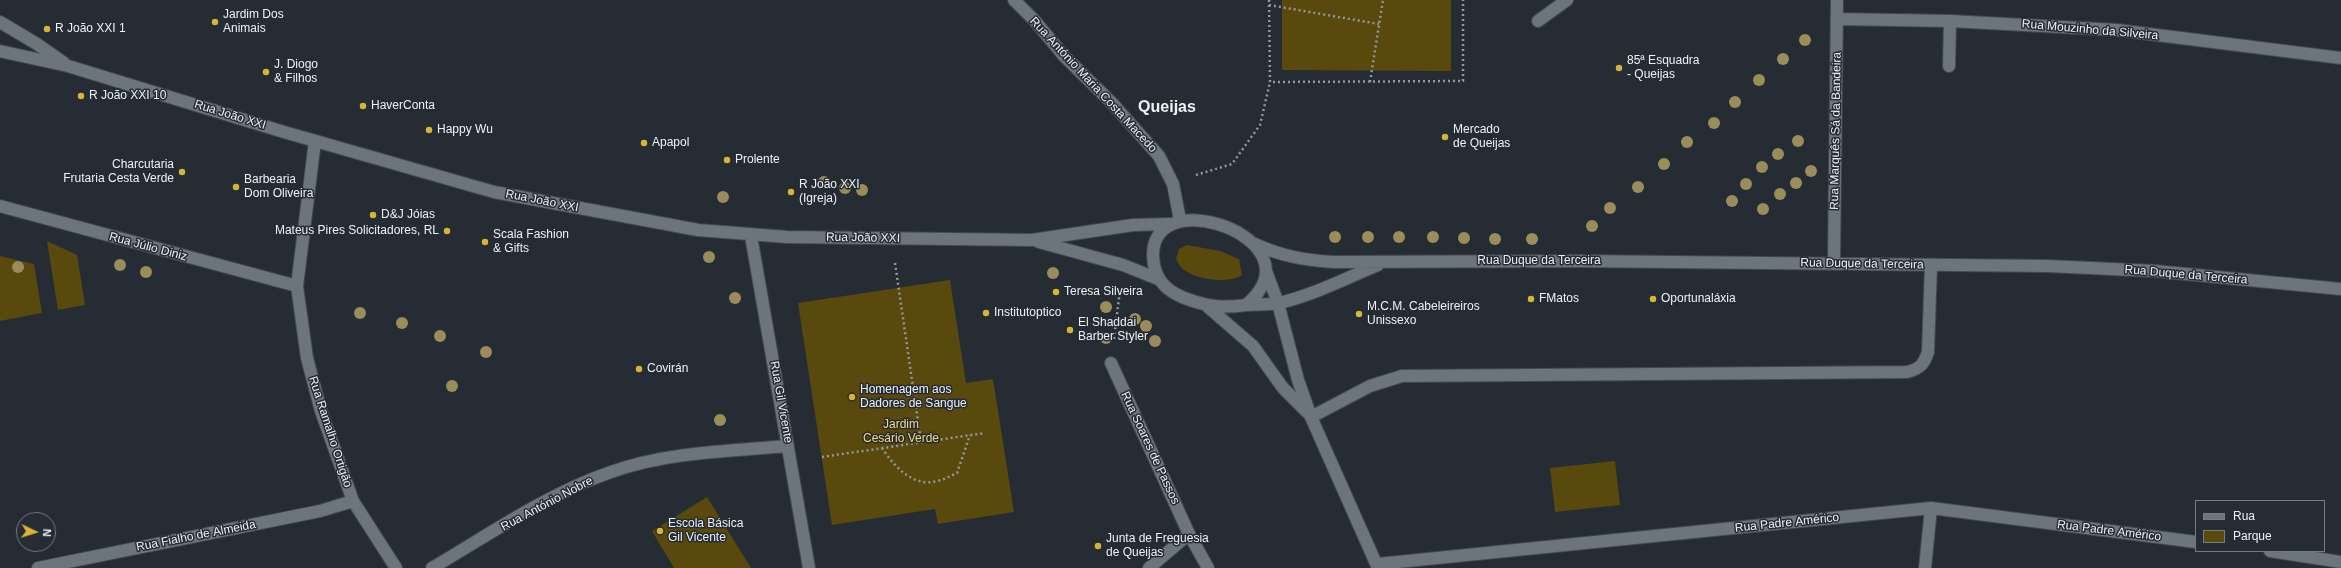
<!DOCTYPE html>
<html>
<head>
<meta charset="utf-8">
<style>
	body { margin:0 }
	#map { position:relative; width:2341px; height:568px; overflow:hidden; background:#252c33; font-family:Helvetica,sans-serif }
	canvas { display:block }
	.legend { position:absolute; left:2195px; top:500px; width:130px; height:52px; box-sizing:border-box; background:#252c33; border:1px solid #757b81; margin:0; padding:5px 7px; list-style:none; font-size:12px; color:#ecf1f5 }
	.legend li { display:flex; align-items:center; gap:8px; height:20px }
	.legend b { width:20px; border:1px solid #757b81 }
	.north { position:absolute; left:16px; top:512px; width:40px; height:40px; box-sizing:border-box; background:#252c33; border:1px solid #757b81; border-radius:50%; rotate:94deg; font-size:11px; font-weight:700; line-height:16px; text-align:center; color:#ecf1f5 }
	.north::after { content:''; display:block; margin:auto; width:14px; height:18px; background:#d9b334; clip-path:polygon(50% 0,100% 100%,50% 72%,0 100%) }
</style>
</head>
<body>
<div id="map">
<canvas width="2341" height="568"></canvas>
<ul class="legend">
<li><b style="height:5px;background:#6c747c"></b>Rua</li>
<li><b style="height:11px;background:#5a490d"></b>Parque</li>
</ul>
<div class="north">N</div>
</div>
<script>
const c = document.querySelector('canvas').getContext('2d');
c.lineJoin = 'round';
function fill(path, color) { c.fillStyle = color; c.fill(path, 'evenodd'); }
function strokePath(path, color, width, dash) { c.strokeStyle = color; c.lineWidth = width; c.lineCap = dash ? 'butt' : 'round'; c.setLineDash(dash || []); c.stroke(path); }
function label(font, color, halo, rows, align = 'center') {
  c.font = font + ' Helvetica,sans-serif'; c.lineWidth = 3; c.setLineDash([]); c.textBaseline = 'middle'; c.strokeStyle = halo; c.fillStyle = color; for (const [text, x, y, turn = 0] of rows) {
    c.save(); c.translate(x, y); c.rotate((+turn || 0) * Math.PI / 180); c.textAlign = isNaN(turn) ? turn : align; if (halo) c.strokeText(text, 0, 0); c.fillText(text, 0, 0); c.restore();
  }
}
const green = new Path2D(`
	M1282,0h169v71l-169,-1z
	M47,241l30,14 8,50 -27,5z
	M1187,245l33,6 19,8 3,16c-14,9 -46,5 -59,-6 -3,-2 -5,-7 -7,-10l3,-10z
	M0,256l34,8 8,49 -42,8z
	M950,280l16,103 27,-4 21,133 -76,12 -3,-15 -103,16 -34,-222z
	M1615,461l5,44 -65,7 -5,-44z
	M707,497l44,71h-77l-22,-37z`);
const path = new Path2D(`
	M1269,0l1,82 193,-1v-81
	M1269,5l110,19
	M1370,82l13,-82
	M1196,175l36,-11 28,-39 10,-43
	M895,263l26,179
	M1114,339l6,-49
	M882,448c11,17 31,40 55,33 7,-1 13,-5 20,-8l13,-38
	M822,457l163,-24`);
const lane = new Path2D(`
	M1538,21l29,-21
	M1949,66l1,-45
	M1311,417l59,-31 32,-10 505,-4c13,-3 17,-8 21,-20l3,-87`);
const street = new Path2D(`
	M1014,0l21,21 29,35 48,47 47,53 14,28 7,36
	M1838,19l112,2 167,9 224,28
	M0,22l37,22 27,19
	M0,51l68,15 216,66 210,60 204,38 89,7 245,3 101,-15 36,-1
	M315,141l-18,145 10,72 14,53 32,90 43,67
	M0,206l297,80
	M751,236l58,332
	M1039,242l84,23 35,14
	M1255,244c26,12 49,16 78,18l245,-1 469,5 108,5 186,18
	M1834,262l3,-262
	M1266,271l12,32 20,77 13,37 67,151
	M1246,305c80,-67 -108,-130 -92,-40 4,20 18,29 36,35 20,7 35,8 56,5 11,-1 23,0 33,-2 35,-8 67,-25 99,-38
	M1208,307l45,39 30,42 25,25
	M1111,363l78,171 19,34
	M2270,551l71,11
	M1378,564l553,-56 265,34
	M38,568l282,-57 33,-10
	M432,568c58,-34 115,-74 179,-96 56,-20 119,-21 177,-26
	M1149,568l40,-34
	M1925,568l6,-60`);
const trees = [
	[1805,40],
	[1783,59],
	[1759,80],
	[1735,102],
	[1714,123],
	[1798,141],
	[1687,142],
	[1778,154],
	[1664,164],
	[1762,167],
	[1811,171],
	[824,182],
	[1796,183],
	[1746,184],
	[1638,187],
	[845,188],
	[862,190],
	[1780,194],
	[723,197],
	[1732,201],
	[1610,208],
	[1763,209],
	[1592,226],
	[1335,237],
	[1368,237],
	[1399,237],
	[1433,237],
	[1464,238],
	[1495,239],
	[1532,239],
	[709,257],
	[120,265],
	[18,267],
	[146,272],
	[1053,273],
	[735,298],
	[1106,307],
	[360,313],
	[1135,319],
	[402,323],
	[1146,326],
	[440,336],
	[1106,338],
	[1155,341],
	[486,352],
	[452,386],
	[720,420]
];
const markers = [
	[215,22,4,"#d9b334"],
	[47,29,4,"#d9b334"],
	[1619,68,4,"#d9b334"],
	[266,72,4,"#d9b334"],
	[81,96,4,"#d9b334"],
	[363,106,4,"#d9b334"],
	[429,130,4,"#d9b334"],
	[1445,137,4,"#d9b334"],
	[644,143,4,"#d9b334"],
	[727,160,4,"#d9b334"],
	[182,172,4,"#d9b334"],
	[236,187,4,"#d9b334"],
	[791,192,4,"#d9b334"],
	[373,215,4,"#d9b334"],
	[447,231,4,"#d9b334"],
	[485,242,4,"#d9b334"],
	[1056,292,4,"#d9b334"],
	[1531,299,4,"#d9b334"],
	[1653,299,4,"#d9b334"],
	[986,313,4,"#d9b334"],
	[1359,314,4,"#d9b334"],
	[1070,330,4,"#d9b334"],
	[639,369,4,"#d9b334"],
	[852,397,4,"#d9b334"],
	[660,531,4,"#d9b334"],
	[1098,546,4,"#d9b334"]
];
const poiNames = [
	["Jardim Dos",223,15],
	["Animais",223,29],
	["R João XXI 1",55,29],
	["85ª Esquadra",1627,61],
	["- Queijas",1627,75],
	["J. Diogo",274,65],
	["& Filhos",274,79],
	["R João XXI 10",89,96],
	["HaverConta",371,106],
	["Happy Wu",437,130],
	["Mercado",1453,130],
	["de Queijas",1453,144],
	["Apapol",652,143],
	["Prolente",735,160],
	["Charcutaria",174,165,"right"],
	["Frutaria Cesta Verde",174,179,"right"],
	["Barbearia",244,180],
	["Dom Oliveira",244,194],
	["R João XXI",799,185],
	["(Igreja)",799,199],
	["D&J Jóias",381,215],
	["Mateus Pires Solicitadores, RL",439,231,"right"],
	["Scala Fashion",493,235],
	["& Gifts",493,249],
	["Teresa Silveira",1064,292],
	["FMatos",1539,299],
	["Oportunaláxia",1661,299],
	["M.C.M. Cabeleireiros",1367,307],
	["Unissexo",1367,321],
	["Institutoptico",994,313],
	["El Shaddai",1078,323],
	["Barber Styler",1078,337],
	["Covirán",647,369],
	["Homenagem aos",860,390],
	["Dadores de Sangue",860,404],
	["Escola Básica",668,524],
	["Gil Vicente",668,538],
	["Junta de Freguesia",1106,539],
	["de Queijas",1106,553]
];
const streetNames = [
	["Rua Mouzinho da Silveira",2090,30,5],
	["Rua António Maria Costa Macedo",1093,85,47],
	["Rua João XXI",230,115,17],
	["Rua Marquês Sá da Bandeira",1836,131,-89],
	["Rua João XXI",542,201,11],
	["Rua João XXI",863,238,1],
	["Rua Júlio Diniz",148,247,15],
	["Rua Duque da Terceira",1539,261],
	["Rua Duque da Terceira",1862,264,1],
	["Rua Duque da Terceira",2186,275,5],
	["Rua Gil Vicente",781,402,80],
	["Rua Ramalho Ortigão",330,432,72],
	["Rua Soares de Passos",1150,448,65],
	["Rua António Nobre",547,504,-28],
	["Rua Padre Américo",1787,523,-6],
	["Rua Padre Américo",2109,531,7],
	["Rua Fialho de Almeida",196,536,-11]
];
const parkNames = [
	["Jardim",901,425],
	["Cesário Verde",901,439]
];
const districtNames = [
	["Queijas",1167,108]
];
fill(green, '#5a490d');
strokePath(lane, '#434a4f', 14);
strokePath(street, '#434a4f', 14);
strokePath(path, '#92989d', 2.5, [2, 3]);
strokePath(lane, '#6c747c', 12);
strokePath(street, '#6c747c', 12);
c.fillStyle = '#9a8c5b';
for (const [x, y] of trees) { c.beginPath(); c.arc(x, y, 6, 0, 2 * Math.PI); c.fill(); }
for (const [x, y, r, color] of markers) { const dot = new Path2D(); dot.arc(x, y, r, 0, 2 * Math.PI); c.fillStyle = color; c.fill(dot); strokePath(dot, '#252c33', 1.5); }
label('12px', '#ecf1f5', '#252c33', poiNames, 'left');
label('12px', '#ecf1f5', '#252c33', streetNames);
label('12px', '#f9da7b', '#252c33', parkNames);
label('bold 16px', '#ecf1f5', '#252c33', districtNames);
</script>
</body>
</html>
